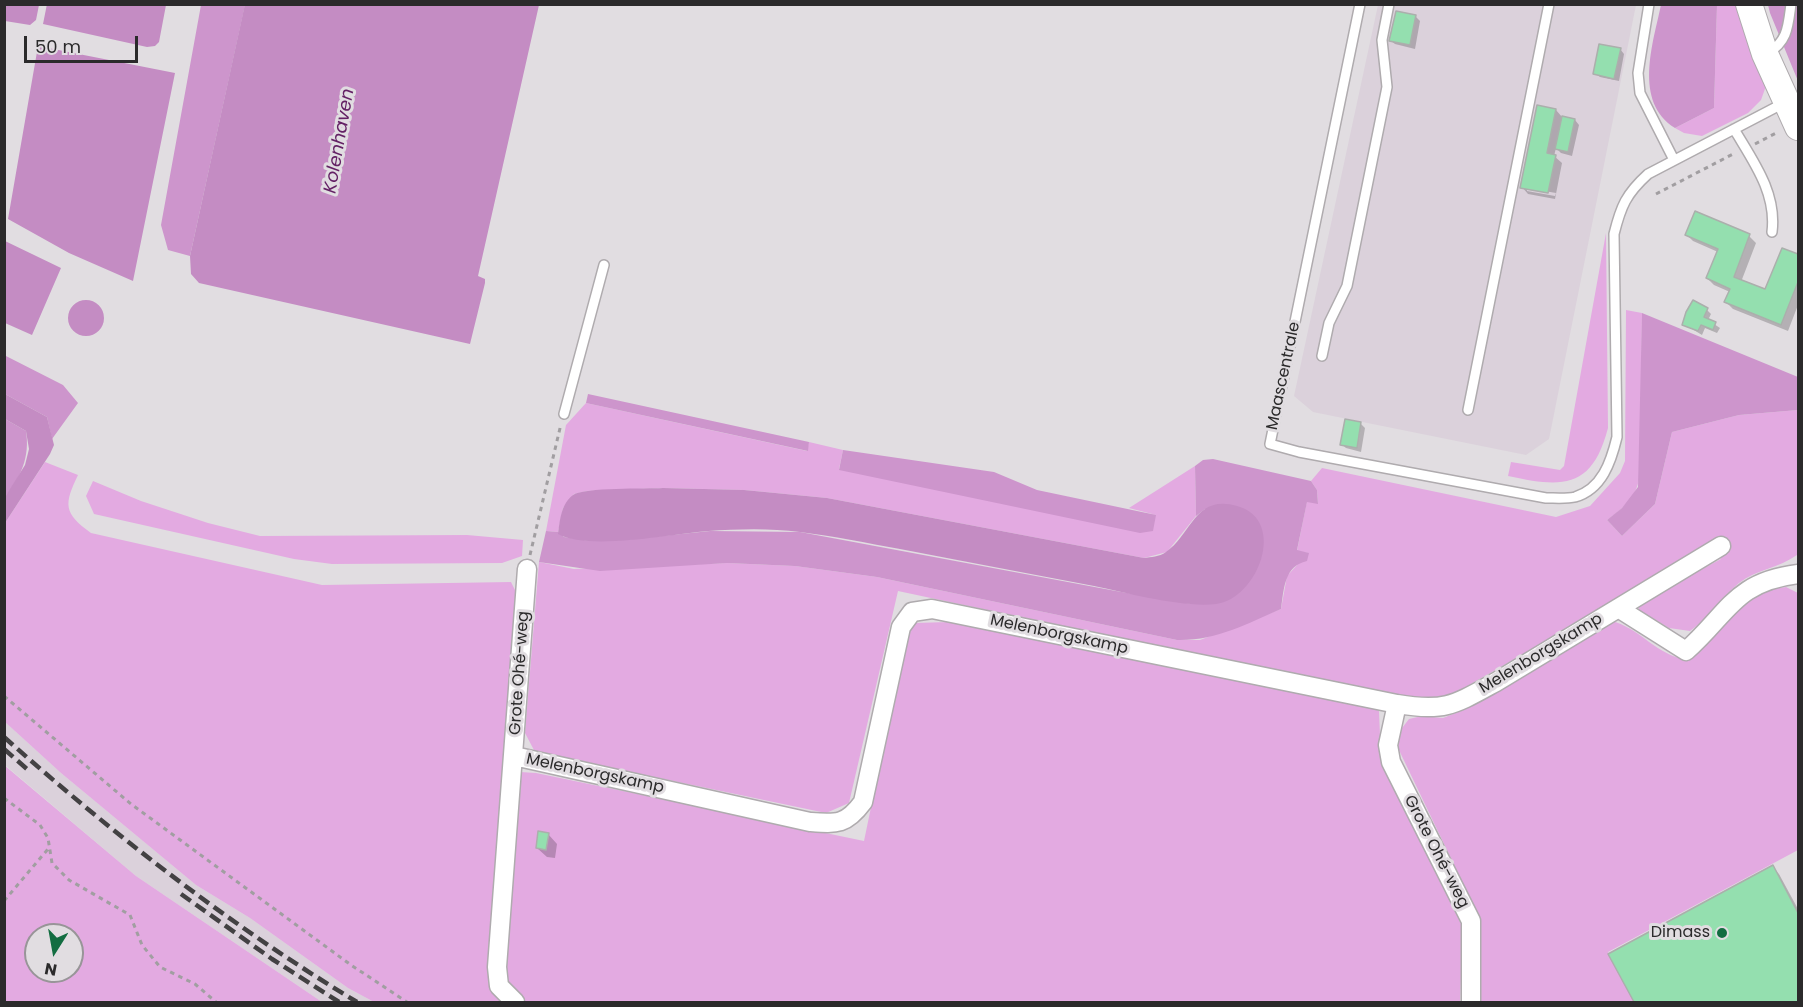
<!DOCTYPE html>
<html>
<head>
<meta charset="utf-8">
<style>
	body { margin:0 }
	#map { position:relative; width:1803px; height:1007px; overflow:hidden; background:#e1dde1; font-family:Poppins,sans-serif }
	canvas { display:block }
	.frame { position:absolute; inset:0; border:6px solid #2b2a2b; pointer-events:none }
	.north { position:absolute; left:24px; top:923px; width:60px; height:60px; box-sizing:border-box; background:#e1dde1; border:2px solid #989598; border-radius:50%; rotate:191deg; font-size:16px; font-weight:700; line-height:24px; text-align:center; color:#2b2a2b }
	.north::after { content:''; display:block; margin:auto; width:21px; height:27px; background:#136d41; clip-path:polygon(50% 0,100% 100%,50% 72%,0 100%) }
	.scale { position:absolute; left:24px; top:36px; width:114px; height:27px; box-sizing:border-box; border:3px solid #2b2a2b; border-top:0; padding-left:8px; font-size:18px; line-height:21px; white-space:nowrap; color:#2b2a2b; -webkit-text-stroke:4px #e1dde1; paint-order:stroke }
</style>
</head>
<body>
<div id="map">
<canvas width="1803" height="1007"></canvas>
<div class="frame"></div>
<div class="north">N</div>
<div class="scale">50 m</div>
</div>
<script>
const c = document.querySelector('canvas').getContext('2d');
c.lineJoin = 'round';
function fill(path, color) { c.fillStyle = color; c.fill(path, 'evenodd'); }
function strokePath(path, color, width, dash) { c.strokeStyle = color; c.lineWidth = width; c.lineCap = dash ? 'butt' : 'round'; c.setLineDash(dash || []); c.stroke(path); }
function label(font, color, halo, rows, align = 'center') {
  c.font = font + ' Poppins,sans-serif'; c.lineWidth = 6; c.setLineDash([]); c.textBaseline = 'middle'; c.strokeStyle = halo; c.fillStyle = color; for (const [text, x, y, turn = 0] of rows) {
    c.save(); c.translate(x, y); c.rotate((+turn || 0) * Math.PI / 180); c.textAlign = isNaN(turn) ? turn : align; if (halo) c.strokeText(text, 0, 0); c.fillText(text, 0, 0); c.restore();
  }
}
const built = new Path2D(`
	M1378,5h258l-87,434 -23,16 -213,-43 -19,-16z
	M5,722l56,51 135,112 54,33 98,70 26,14h-52l-186,-126 -131,-111z`);
const green = new Path2D(`
	M1717,5h23l26,81 -5,14 -13,13 -46,23 -18,-3 -9,-5 39,-20z
	M1606,233l2,195c-16,61 -45,60 -100,48l3,-14 49,8 4,-4z
	M1626,310l16,3 -2,159c-2,24 -14,34 -33,48l15,16 33,-32 17,-72 67,-17 59,-5 -1,145c-18,13 -40,14 -58,28 -18,15 -30,35 -49,48l-21,-3 -30,-18 -1,-7 83,-44 -10,-17 -105,65 -158,90 -16,4 -154,-29 -380,-81 -49,212 -23,10 -291,-61 -10,-19 14,-171 35,7 153,-6 68,3 82,11 300,63h23l81,-31 6,-33 21,-23 -11,-2 10,-50 11,2 -1,-13 -6,-9 11,-13 234,49 34,-11 30,-33 5,-12z
	M586,403l221,48 2,-9 34,8 -4,19 317,46 -27,-7 66,-42 1,50 -29,36 -23,6 -317,-60 -83,-8 -81,-2 -76,3 -13,3 -11,14 -5,24 -12,-1 20,-106z
	M45,462l33,13c-14,29 -15,38 13,58l231,52 189,-3 7,14 -14,175 32,2 328,68 43,-207 7,-11 36,-1 418,84 11,5 2,48 82,169 -3,74h-1086l-26,-14 -98,-70 -54,-33 -135,-112 -56,-51v-199z
	M93,481l48,20 67,22 52,13 207,-1 56,5 -1,16 -20,7 -170,1 -38,-5 -200,-45 -8,-18z
	M1786,587l12,6v257l-190,102 29,50h-158l2,-81 -83,-173 1,-16 10,-13 13,-3 21,2 23,-9 145,-88c27,6 43,31 69,37 32,-30 60,-66 106,-71z
	M4,765l132,111 186,126h-317zM36,935h36v36h-36z`);
const forest = new Path2D(`
	M201,5h44l-55,251 -22,-6 -7,-25z
	M1661,5h56l-3,103 -39,20c-42,-26 -22,-85 -14,-123z
	M1768,5h30v76l-28,-68z
	M1642,313l156,64v33l-59,5 -67,17 -17,72 -33,32 -15,-16 15,-12 16,-21z
	M4,355l59,30 15,18 -26,36 -5,-22 -42,-23z
	M588,394l221,48 -1,9 -222,-48z
	M5,419l21,12c4,26 -5,46 -21,66z
	M843,450l151,22 43,18 119,25 -3,16 -13,2 -301,-63z
	M1213,459l98,22 6,9 1,14 -11,-2 -10,48 12,3 -2,8c-23,5 -23,28 -26,48 -35,15 -65,32 -104,31l-300,-63 -82,-11 -68,-3 -127,8 -61,-9 7,-31 12,1 6,5 26,4 33,-1 87,-9 90,1 316,59 76,13h23l-10,-95 -9,7 -1,-50 8,-6z`);
const water = new Path2D(`
	M5,4l34,1 -3,15 -6,5 -25,-4z
	M47,4h119v1l-7,37 -4,4 -8,1 -104,-23z
	M245,4l294,1 -61,271 7,3v4l-15,61 -271,-61 -8,-9 -1,-18z
	M38,46l137,27 -42,208 -64,-28 -61,-34z
	M5,241l56,27 -29,67 -27,-12z
	M68 318a18 18 0 1 1 36 0a18 18 0 1 1-36 0Z
	M5,394l42,23 7,28 -4,9 -45,69v-26l20,-32 4,-16 -3,-18 -21,-12z
	M663,488l81,2 83,8 317,60c7,-1 15,-1 22,-6 26,-18 29,-58 71,-46 51,14 21,93 -21,98 -33,4 -88,-11 -122,-18 -65,-12 -130,-25 -194,-37 -33,-6 -67,-13 -100,-17 -30,-4 -62,-3 -92,-1 -37,3 -119,20 -150,3 2,-14 3,-30 15,-39 12,-8 73,-6 90,-7z`);
const shadow = new Path2D(`
	M1397,13l19,4 4,4 -5,28 -20,-5 -5,-4z
	M1620,49l4,5 -5,27 -19,-4 -5,-5z
	M1556,110l6,7 13,3 4,5 -7,31 -11,-3 -5,-5 -2,8 8,7 -7,36 -27,-5 -6,-7zM1527,188l29,5 -1,3 -28,-5z
	M1686,234l63,2 7,7 -15,39 25,9 17,-41 15,6v49l-10,26 -55,-22 -7,-7 4,-10 -16,-7 -7,-7 11,-26 -25,-11z
	M1707,310l4,4 -3,6 12,8 -3,5 -12,-5 -3,7 -18,-11z
	M1360,423l5,5 -4,24 -15,-4 -5,-4z
	M548,834l9,10 -2,14 -8,-1 -10,-9z
	M1772,867l7,7 19,35v93h-163l-25,-47z`);
const building = new Path2D(`
	M1396,11l20,4 -6,30 -21,-4z
	M1599,44l22,4 -7,31 -21,-5z
	M1537,105l19,4 -9,44 9,2 -8,38 -28,-5z
	M1562,116l13,3 -7,33 -13,-3z
	M1695,211l55,23 -16,43 31,12 17,-41 16,6v28l-17,43 -57,-23 6,-13 -24,-11 12,-29 -33,-14z
	M1693,300l15,8 -4,9 12,5 -3,8 -12,-5 -3,6 -16,-6 4,-13z
	M1345,419l16,3 -4,26 -17,-3z
	M538,831l11,2 -3,17 -10,-2z
	M1773,865l25,48v89h-164l-26,-48z`);
const path = new Path2D(`
	M1755,144l23,-12
	M1656,194l79,-41
	M530,555l31,-131
	M4,696l127,108 220,161 56,37
	M4,798l36,27 8,13 4,25 17,17 61,35 12,30 18,22 35,17 21,18
	M4,901l44,-52`);
const lane = new Path2D(`
	M1360,4l-90,440 29,8 247,46c9,0 21,1 29,-1 27,-8 36,-35 42,-60l-3,-203c7,-28 12,-40 34,-60l136,-71
	M1649,4l-11,69 2,20 34,67
	M1768,53c20,-12 20,-27 23,-49
	M1734,129c19,32 43,64 38,103
	M1322,356l7,-33 18,-37 40,-199 -5,-47 7,-36
	M1468,410l81,-406
	M564,414l40,-149`);
const street = new Path2D(`
	M1618,608l68,43c43,-38 48,-69 112,-77
	M1397,704l-9,41 3,17 80,159v81
	M514,756l296,66c27,2 36,3 53,-20l38,-175 11,-15 20,-3 465,95c48,8 57,1 99,-22l225,-136
	M515,1002l-16,-16 -2,-19 30,-398`);
const secondary = new Path2D(`
	M1749,4l16,50 33,73`);
const rail = new Path2D(`
	M4,737c110,98 227,189 353,265
	M4,749l23,20
	M181,894l91,65 67,43`);
const markers = [
	[1722,933,6,"#136d41"]
];
const streetNames = [
	["Maascentrale",1284,376,-78],
	["Melenborgskamp",1059,635,12],
	["Melenborgskamp",1541,654,-31],
	["Grote Ohé-weg",520,673,-86],
	["Melenborgskamp",595,774,12],
	["Grote Ohé-weg",1436,852,63]
];
const poiNames = [
	["Dimass",1710,933]
];
const waterNames = [
	["Kolenhaven",340,141,-80]
];
fill(built, '#dbd1db');
fill(green, '#e3aae1');
fill(forest, '#cd95cc');
fill(water, '#c48cc3');
fill(shadow, '#0003');
fill(building, '#94dfaf');
strokePath(building, '#abafac', 1.5);
strokePath(lane, '#afabae', 12);
strokePath(street, '#afabae', 21);
strokePath(secondary, '#afabae', 28);
strokePath(path, '#a19ea1', 3, [4.5, 4.5]);
strokePath(lane, '#fff', 9);
strokePath(street, '#fff', 18);
strokePath(secondary, '#fff', 26);
strokePath(rail, '#434143', 4.5, [12, 6]);
for (const [x, y, r, color] of markers) { const dot = new Path2D(); dot.arc(x, y, r, 0, 2 * Math.PI); c.fillStyle = color; c.fill(dot); strokePath(dot, '#e1dde1', 2); }
label('16px', '#2b2a2b', '#e1dde1', streetNames);
label('16px', '#2b2a2b', '#e1dde1', poiNames, 'right');
label('italic 18px', '#642165', '#e1dde1', waterNames);
</script>
</body>
</html>
